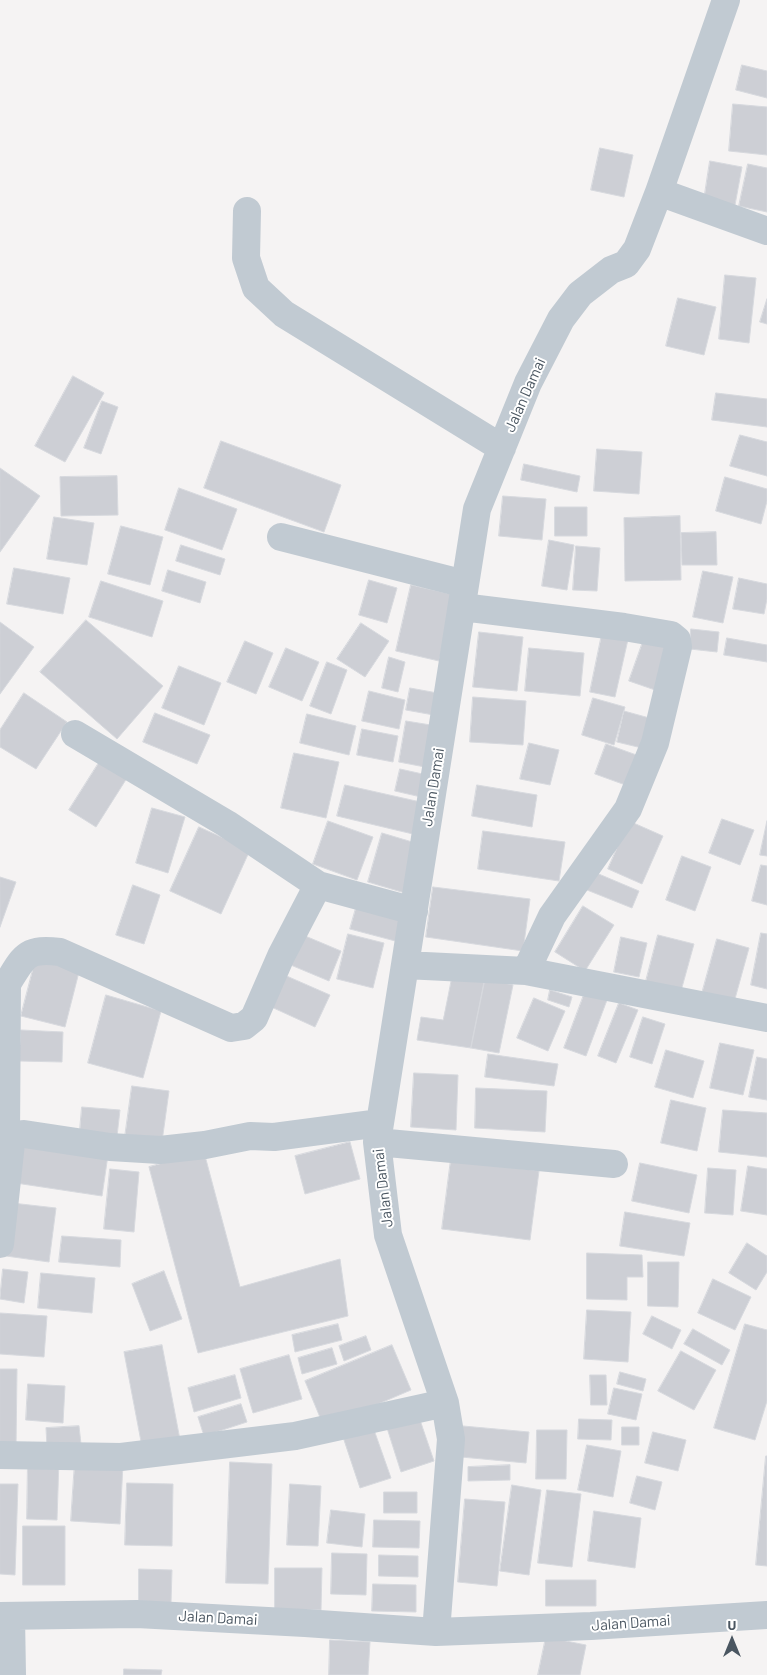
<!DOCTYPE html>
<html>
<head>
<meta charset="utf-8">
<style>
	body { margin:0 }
	#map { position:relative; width:767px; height:1675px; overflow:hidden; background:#f5f3f3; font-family:Barlow,sans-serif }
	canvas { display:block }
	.north { position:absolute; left:707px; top:1615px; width:50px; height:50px; -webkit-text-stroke:4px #fff; paint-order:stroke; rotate:0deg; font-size:14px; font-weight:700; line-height:20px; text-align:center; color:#4a5661 }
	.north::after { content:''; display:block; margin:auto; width:18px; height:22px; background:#4a5661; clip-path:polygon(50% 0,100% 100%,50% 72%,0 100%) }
</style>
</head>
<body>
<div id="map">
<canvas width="767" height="1675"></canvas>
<div class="north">U</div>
</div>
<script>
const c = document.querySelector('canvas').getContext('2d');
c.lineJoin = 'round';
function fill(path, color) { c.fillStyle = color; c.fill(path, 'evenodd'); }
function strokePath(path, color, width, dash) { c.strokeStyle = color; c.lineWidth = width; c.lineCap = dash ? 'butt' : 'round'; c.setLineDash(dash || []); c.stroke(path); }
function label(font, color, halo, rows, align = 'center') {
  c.font = font + ' Barlow,sans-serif'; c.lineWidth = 4; c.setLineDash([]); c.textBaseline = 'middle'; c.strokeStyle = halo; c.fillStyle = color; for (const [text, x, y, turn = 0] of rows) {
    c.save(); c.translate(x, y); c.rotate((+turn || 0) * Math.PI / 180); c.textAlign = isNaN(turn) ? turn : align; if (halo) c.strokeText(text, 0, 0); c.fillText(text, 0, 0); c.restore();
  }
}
const building = new Path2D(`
	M742,65l25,6v27l-31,-8z
	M733,104l34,3v48l-38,-4z
	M600,148l33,7 -9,42 -33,-7z
	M710,161l32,6 -7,38 -31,-5z
	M748,164l19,4v44l-28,-6z
	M725,275l31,3 -7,65 -30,-4z
	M678,298l38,9 -12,48 -38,-9z
	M767,299v25l-7,-2z
	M73,376l31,17 -39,69 -30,-16z
	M716,393l51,6v28l-55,-7z
	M102,401l16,6 -17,47 -17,-6z
	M740,435l27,7v34l-37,-10z
	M221,441l120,44 -17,47 -120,-44z
	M597,449l45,3 -3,42 -45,-3z
	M524,464l56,12 -3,16 -56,-12z
	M0,468l40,28 -40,56z
	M117,476l1,39 -57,1 -1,-39z
	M725,477l42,12v12l-6,23 -45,-13z
	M179,488l58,21 -15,41 -57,-20z
	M503,496l43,3 -4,41 -43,-4z
	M555,507h32v29h-32z
	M680,516l1,64 -56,1 -1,-63z
	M54,517l40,6 -7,42 -40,-6z
	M121,526l42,11 -13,48 -42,-11z
	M716,532l1,33h-35l-1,-32z
	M549,540l25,5 -7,45 -25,-4z
	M181,545l44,14 -5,16 -44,-14z
	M576,546l24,2 -3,43 -24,-1z
	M14,568l56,10 -7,36 -56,-10z
	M168,570l38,12 -6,21 -38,-12z
	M703,571l30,6 -10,46 -30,-6z
	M739,578l28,6v15l-3,15 -31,-5z
	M369,580l28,8 -10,35 -28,-8z
	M101,581l62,20 -11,36 -63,-20z
	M411,585l44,10 -16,66 -43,-10z
	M86,620l77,66 -46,53 -77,-67z
	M0,622l34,25 -34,47z
	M361,623l28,18 -24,36 -28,-18z
	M603,629l26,6 -14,62 -25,-5z
	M691,629l28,3 -2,20 -27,-3z
	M479,632l44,5 -6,54 -44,-4z
	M645,636l29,11 -16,44 -29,-10z
	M727,638l40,7v17l-43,-7z
	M245,641l28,12 -17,41 -29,-12z
	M286,648l33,14 -17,39 -33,-14z
	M529,648l55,5 -4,43 -55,-5z
	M389,657l16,5 -7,30 -16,-4z
	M327,662l20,8 -16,44 -21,-8z
	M179,666l42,17 -17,42 -42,-17z
	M410,688l33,6 -4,22 -33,-6z
	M369,691l36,9 -6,29 -37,-8z
	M24,693l43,29 -31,47 -36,-22v-17z
	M473,697l53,4 -3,44 -53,-3z
	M593,698l32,9 -11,38 -32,-10z
	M624,711l29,8 -7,30 -29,-7z
	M155,713l55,22 -13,29 -54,-22z
	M307,714l49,12 -7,29 -49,-12z
	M406,721l31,5 -7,42 -31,-6z
	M362,729l36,7 -5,26 -36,-7z
	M529,743l30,7 -9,35 -30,-6z
	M606,744l36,13 -11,30 -36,-13z
	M294,753l45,9 -13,56 -45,-10z
	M100,761l27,17 -31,49 -27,-17z
	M400,769l27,6 -6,22 -26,-6z
	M345,785l80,18 -8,32 -80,-19z
	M477,785l60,10 -5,32 -60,-11z
	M152,808l33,9 -17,56 -32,-10z
	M722,819l32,11 -14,35 -31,-12z
	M328,821l45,16 -16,43 -44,-16z
	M629,821l34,15 -21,48 -34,-15z
	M767,821v35l-7,-1z
	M199,827l51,23 -29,64 -51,-23z
	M483,831l82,11 -6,39 -81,-12z
	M382,833l37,11 -14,49 -37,-11z
	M682,856l29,11 -16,44 -29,-11z
	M761,865l6,1v39l-15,-4z
	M594,872l45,19 -7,17 -45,-18z
	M0,877l16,5 -16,45z
	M133,885l27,10 -16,49 -28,-9z
	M433,887l97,12 -7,52 -97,-14z
	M358,901l48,13 -7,28 -49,-13z
	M583,906l31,19 -29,46 -30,-19z
	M298,933l43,18 -12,30 -43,-18z
	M761,933l6,1v55l-16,-4z
	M348,934l36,9 -11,45 -36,-9z
	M658,935l36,9 -13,47 -35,-10z
	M621,937l26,6 -8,34 -25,-5z
	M717,939l32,9 -16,58 -32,-9z
	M36,958l44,10 -15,59 -44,-11z
	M453,973l32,6 -14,69 -54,-8 4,-23 22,3z
	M282,974l48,21 -15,32 -48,-22z
	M485,979l28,6 -14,68 -28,-5z
	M550,990l22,7 -3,10 -21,-7z
	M585,992l22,8 -21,56 -22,-8z
	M106,995l55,16 -18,67 -55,-15z
	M534,998l31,13 -17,40 -31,-13z
	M619,1003l19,7 -22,53 -18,-7z
	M643,1017l22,7 -13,40 -22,-7z
	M21,1030l42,2 -1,30 -43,-1z
	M720,1043l34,7 -11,45 -33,-7z
	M666,1050l38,11 -11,37 -38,-11z
	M488,1054l70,10 -4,22 -69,-9z
	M757,1057l10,2v41l-18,-3z
	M414,1073l44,2 -2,55 -45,-3z
	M132,1086l37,5 -8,58 -37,-5z
	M476,1088l71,3 -2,41 -70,-4z
	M671,1100l35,8 -9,43 -36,-8z
	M82,1107l38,3 -4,35 -37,-4z
	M723,1110l44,3v44l-48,-5z
	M16,1142l92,13 -6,41 -93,-14z
	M350,1142l10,37 -55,15 -10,-38z
	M204,1152l36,135 100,-28 8,57 -150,37 -49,-186z
	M451,1159l88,12 -9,69 -88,-11z
	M640,1163l57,12 -8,38 -57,-12z
	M748,1166l19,3v46l-26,-4z
	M708,1168l28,2 -3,45 -28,-2z
	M110,1169l29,3 -5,60 -30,-3z
	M12,1203l44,5 -7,54 -43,-6z
	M625,1212l65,11 -6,33 -64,-10z
	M62,1236l59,4 -1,27 -61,-5z
	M747,1243l20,13v16l-11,18 -27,-17z
	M587,1253l55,2 1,22h-16v23l-40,-1z
	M648,1262h31l-1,45 -30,-1z
	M3,1269l25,3 -4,31 -24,-4z
	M164,1271l18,48 -32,12 -18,-47z
	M41,1273l54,5 -3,35 -54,-5z
	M713,1279l38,18 -16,33 -37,-17z
	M587,1310l44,2 -3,50 -44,-3z
	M0,1313l47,3 -3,41 -44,-3z
	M652,1316l29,14 -9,19 -29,-15z
	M338,1324l4,16 -47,12 -3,-17z
	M745,1324l22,6v71l-12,39 -41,-12z
	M693,1329l37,21 -8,15 -38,-21z
	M366,1336l5,14 -27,11 -5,-15z
	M162,1345l19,100 -38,7 -19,-100z
	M392,1345l19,45 -87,37 -19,-46z
	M332,1348l5,16 -35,10 -4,-16z
	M681,1351l35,19 -22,40 -36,-19z
	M289,1355l13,44 -49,14 -13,-44z
	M0,1369h17l-1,80h-16z
	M620,1372l26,7 -3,12 -26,-7z
	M235,1375l6,23 -47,14 -6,-24z
	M590,1375h16l1,30h-16z
	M28,1384l37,2 -2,37 -37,-3z
	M614,1388l28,6 -6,26 -28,-6z
	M241,1404l6,18 -43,14 -6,-19z
	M419,1417l15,44 -33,11 -14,-44z
	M579,1419l33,1 -1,20 -33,-1z
	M79,1426l2,18 -34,3 -1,-19z
	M463,1426l66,6 -3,31 -65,-6z
	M373,1427l18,51 -31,10 -17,-51z
	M622,1427h17v18h-17z
	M537,1430h30l-1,49h-30z
	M653,1432l33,8 -8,31 -33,-8z
	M587,1445l34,6 -8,46 -35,-7z
	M766,1456h1v110l-11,-1z
	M28,1459h31l-2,61 -30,-1z
	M75,1461l48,2 -3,61 -49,-3z
	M230,1462l42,2 -4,120 -42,-1z
	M510,1465v15l-42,1v-14z
	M637,1476l25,6 -7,28 -25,-7z
	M127,1483l46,1 -1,62 -47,-1z
	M0,1484h18l-3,91 -15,-1z
	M290,1484l31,2 -3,60 -31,-1z
	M512,1485l29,5 -12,85 -29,-4z
	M547,1490l34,4 -9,73 -34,-4z
	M384,1492h33v21h-33z
	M465,1499l40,3 -8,84 -39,-4z
	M331,1510l34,4 -3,33 -35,-4z
	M594,1511l47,7 -6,50 -47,-7z
	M374,1520l46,1 -1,27 -46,-1z
	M23,1526h42v59h-42z
	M332,1553l35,1 -1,41 -35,-1z
	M379,1555l39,1v21l-39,-1z
	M275,1568h47l-1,42 -46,-1z
	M139,1569l33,1 -1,33 -32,-2z
	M546,1580h50v26h-50z
	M373,1584l43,1v27l-44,-1z
	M546,1637l40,8 -6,30h-42z
	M330,1640l40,2 -2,33h-39z
	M124,1669l38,1 -1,5h-37z`);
const minor = new Path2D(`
	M659,192l108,39
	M247,211l-1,47 10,30 28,26 218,134
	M281,537l184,47
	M462,607l162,20 47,8 6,5 1,7 -23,96 -27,66 -76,107 -26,55
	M75,734l152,90 91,61
	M405,965l121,6 241,47
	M0,984h7c17,-28 19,-36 53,-32l171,76 13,-2 10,-8 27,-62 37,-71 96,26
	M7,984l-1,152 5,7
	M377,1142l237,22
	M0,1244l11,-101 4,-7 9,-2 86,13 50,3 45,-5 45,-9 24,1 106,-14
	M0,1455l121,2 174,-21 150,-33
	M0,1616l137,-2 168,9 131,9 155,-6 176,-11
	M11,1616l1,59
	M436,1632l15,-193 -6,-36 -57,-168 -11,-93 100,-633 51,-126 33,-64 19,-25 31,-24 15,-6 11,-15 22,-57 67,-192`);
const streetNames = [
	["Jalan Damai",525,395,-66],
	["Jalan Damai",433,787,-81],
	["Jalan Damai",383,1188,-97],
	["Jalan Damai",218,1618,3],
	["Jalan Damai",631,1623,-4]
];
fill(building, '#cdcfd5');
strokePath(building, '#d7d9de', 1);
strokePath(minor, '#c1cad2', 28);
label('15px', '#4a5661', '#fff', streetNames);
</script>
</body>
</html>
